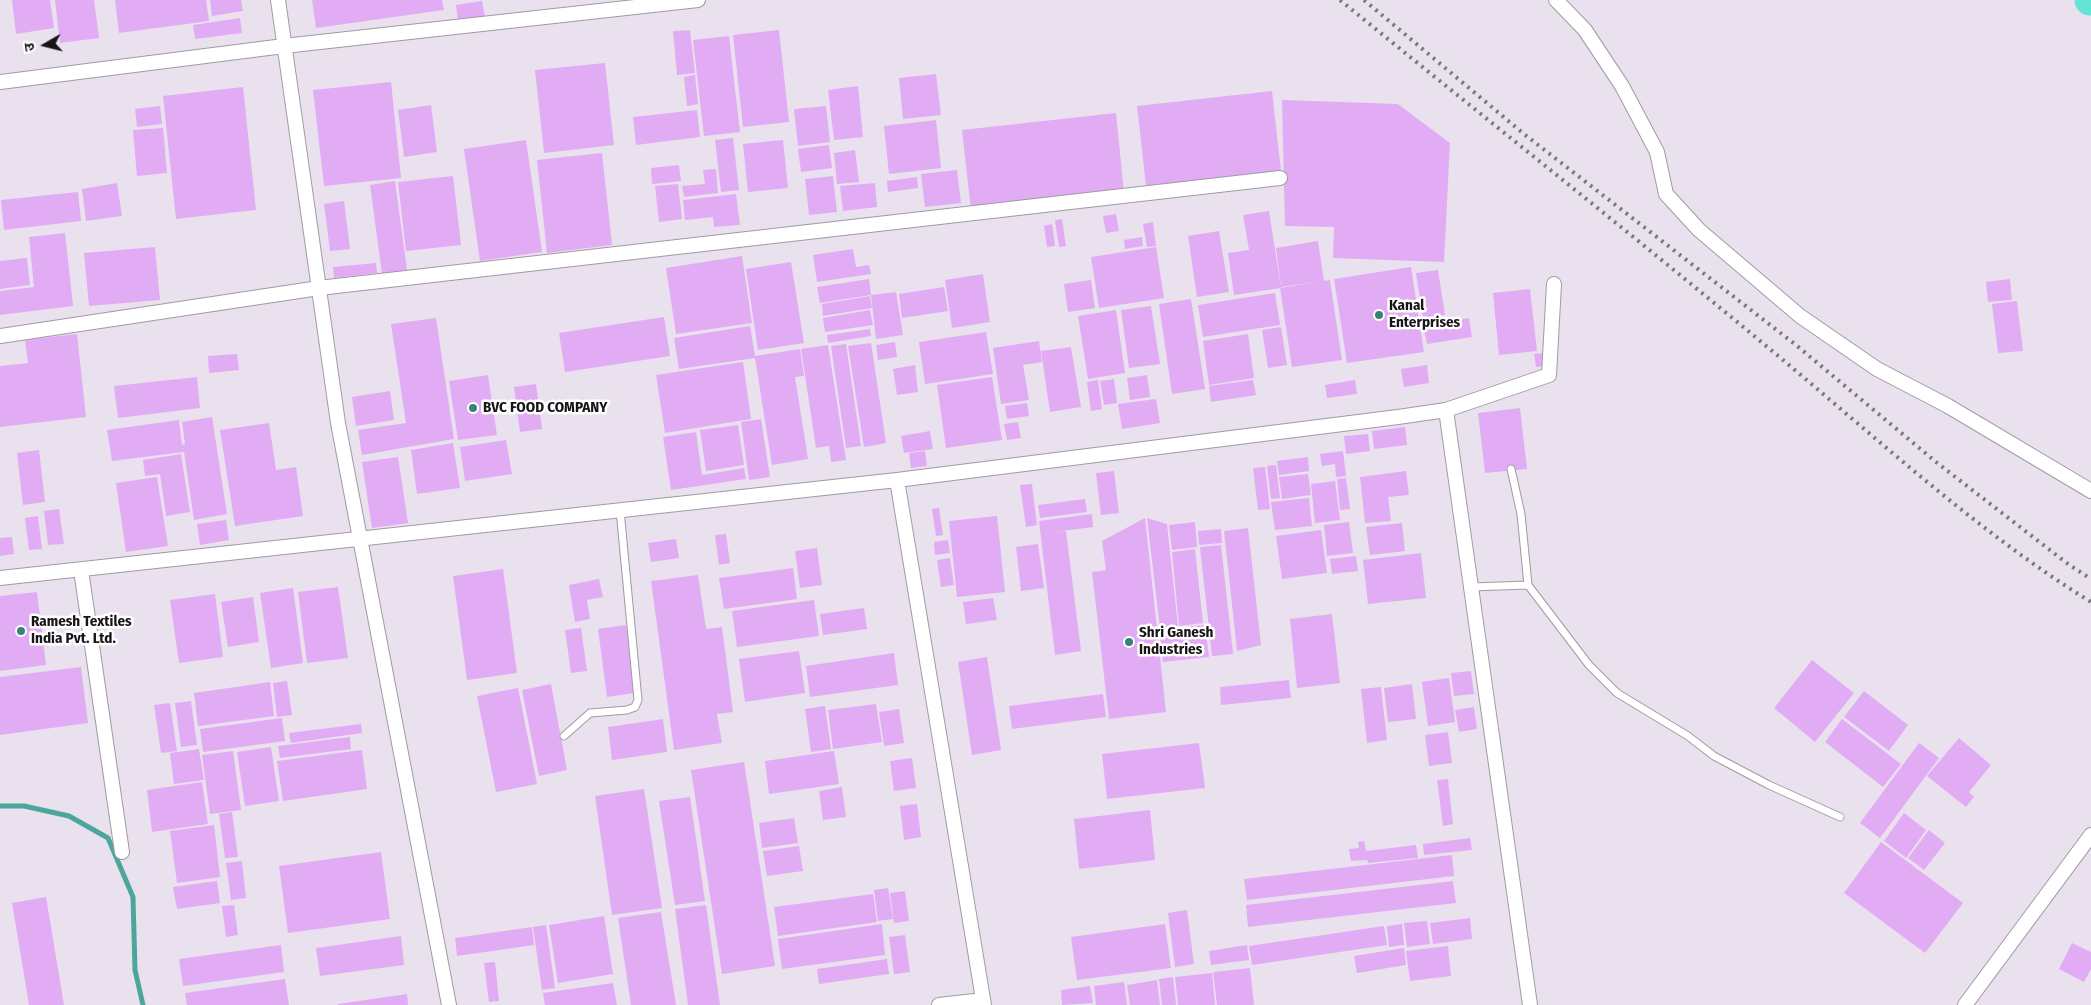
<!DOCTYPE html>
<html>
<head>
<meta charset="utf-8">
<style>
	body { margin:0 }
	#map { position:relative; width:2091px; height:1005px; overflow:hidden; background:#eae1ee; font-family:"Fira Sans Condensed","Noto Sans Devanagari",sans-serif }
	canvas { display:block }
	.north { position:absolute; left:20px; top:20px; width:50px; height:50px; -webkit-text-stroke:4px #fff; paint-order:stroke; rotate:262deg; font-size:14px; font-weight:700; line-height:20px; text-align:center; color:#181519 }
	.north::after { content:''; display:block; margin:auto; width:18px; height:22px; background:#181519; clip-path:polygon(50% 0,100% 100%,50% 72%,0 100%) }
</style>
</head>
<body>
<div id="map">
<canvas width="2091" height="1005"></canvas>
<div class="north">उ</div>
</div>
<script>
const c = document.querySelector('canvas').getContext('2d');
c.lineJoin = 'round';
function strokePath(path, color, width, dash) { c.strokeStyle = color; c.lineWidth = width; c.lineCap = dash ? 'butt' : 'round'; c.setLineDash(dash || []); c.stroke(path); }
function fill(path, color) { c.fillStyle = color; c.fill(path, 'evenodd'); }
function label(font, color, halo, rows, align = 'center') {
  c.font = font + ' "Fira Sans Condensed",sans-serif'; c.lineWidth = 5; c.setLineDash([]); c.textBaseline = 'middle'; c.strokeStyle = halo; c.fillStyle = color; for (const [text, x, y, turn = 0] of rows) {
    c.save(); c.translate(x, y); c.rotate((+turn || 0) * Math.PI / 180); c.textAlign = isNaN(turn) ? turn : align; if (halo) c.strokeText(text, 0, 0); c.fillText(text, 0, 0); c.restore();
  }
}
const stream = new Path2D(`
	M0,806h24l45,10 39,22 25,59 2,73 8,35`);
const river = new Path2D(`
	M2090,0h1`);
const building = new Path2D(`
	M12,0h38l4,28 -38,6z
	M55,0h39l5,38 -39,5z
	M115,0h91l3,21 -90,12z
	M210,0h31l2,11 -31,5z
	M312,0h130l2,10 -128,18z
	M482,1l3,16 -27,4 -2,-16z
	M240,18l2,15 -47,6 -2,-14z
	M690,30l5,43 -18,2 -4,-44z
	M779,30l10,92 -46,5 -10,-92z
	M729,36l11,96 -36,4 -11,-96z
	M605,63l9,82 -70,8 -9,-83z
	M936,74l5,41 -38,4 -4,-41z
	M695,75l3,29 -11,2 -3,-29z
	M391,82l10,96 -77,8 -11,-96z
	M858,86l5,51 -29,3 -6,-50z
	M243,87l13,123 -80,9 -13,-123z
	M1272,91l9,80 -135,15 -9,-80z
	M1282,100l116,4 52,39 -6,119 -111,-4 1,-31 -49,-1z
	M431,105l6,47 -33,5 -6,-47z
	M160,106l2,18 -25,3 -2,-18z
	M826,106l4,36 -32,4 -4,-37z
	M697,110l3,27 -64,8 -3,-28z
	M1116,113l8,80 -153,17 -9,-80z
	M936,120l5,48 -52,6 -5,-48z
	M163,128l4,45 -30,3 -4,-46z
	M733,138l6,52 -18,2 -6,-52z
	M526,140l16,112 -62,9 -16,-112z
	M783,140l5,48 -40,4 -5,-48z
	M829,145l3,23 -31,4 -3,-23z
	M855,150l4,32 -22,2 -3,-31z
	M602,153l10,92 -65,8 -10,-93z
	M679,165l2,16 -29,3 -1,-16z
	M716,169l2,24 -34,4 -2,-11 23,-2 -2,-14z
	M957,170l4,33 -36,4 -4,-33z
	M453,176l8,69 -55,6 -8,-69z
	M833,176l4,36 -28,3 -4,-36z
	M917,177l1,11 -30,4 -1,-11z
	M395,181l12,89 -25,4 -12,-89z
	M117,183l5,33 -36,5 -4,-32z
	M875,183l2,24 -34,4 -3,-25z
	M678,184l4,35 -23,3 -4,-36z
	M78,192l3,29 -77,9 -3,-30z
	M736,194l4,31 -26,2 -1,-10 -28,3 -2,-20z
	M344,201l6,48 -20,2 -6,-47z
	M1269,211l12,77 -47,7 -6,-42 21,-3 -6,-35z
	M1116,214l3,17 -13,2 -3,-17z
	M1062,219l4,27 -7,1 -4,-27z
	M1153,222l3,24 -9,1 -4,-23z
	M1052,224l3,22 -8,1 -3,-21z
	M1219,231l10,61 -32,5 -9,-61z
	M65,233l8,73 -73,9v-24l34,-4 -5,-50z
	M1142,237l1,9 -18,3 -1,-9z
	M1318,241l6,40 -43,6 -5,-39z
	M155,247l5,53 -71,6 -5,-53z
	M1156,247l8,51 -65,10 -8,-51z
	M853,249l3,18 13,-2 2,9 -54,8 -4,-27z
	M742,256l10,67 -76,11 -10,-66z
	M27,258l3,27 -30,4v-28z
	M791,262l13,81 -46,7 -12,-81z
	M376,263l1,10 -43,5 -1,-11z
	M1411,267l13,85 -77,11 -13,-84z
	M1438,270l7,45 -22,4 -7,-46z
	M983,274l7,48 -38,6 -7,-48z
	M869,279l2,16 -51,8 -3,-16z
	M2010,279l2,21 -24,2 -2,-20z
	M1091,280l4,28 -27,4 -4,-28z
	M1330,280l12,80 -50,7 -12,-79z
	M944,287l4,24 -46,7 -3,-24z
	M1530,289l7,62 -38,4 -6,-62z
	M896,292l7,43 -27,4 -5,-44z
	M1275,293l5,32 -77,12 -5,-32z
	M870,296l2,12 -49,8 -1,-12z
	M1191,299l14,90 -33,5 -13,-90z
	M2017,301l6,50 -25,2 -6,-49z
	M1151,306l9,58 -31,4 -8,-58z
	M870,310l3,15 -48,7 -2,-14z
	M1116,310l9,63 -37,6 -10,-63z
	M664,317l6,39 -105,16 -6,-39z
	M436,318l18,121 -92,16 -4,-25 48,-7 -15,-99z
	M1469,318l3,19 -45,7 -4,-19z
	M750,326l5,30 45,-7 4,27 -9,1 13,82 -36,6 -17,-107 -76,11 -5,-31z
	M1281,327l6,38 -19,3 -6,-38z
	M870,329l1,7 -43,7 -1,-8z
	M986,332l7,42 -68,10 -6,-42z
	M77,334l9,83 -86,10v-61l28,-3 -3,-23z
	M1248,334l6,44 -45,7 -6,-44z
	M1039,341l3,21 -19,3 6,35 -28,4 -8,-56z
	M895,342l2,15 -19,3 -2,-15z
	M871,343l15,100 -22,4 -16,-101z
	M846,344l15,102 -15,2 -15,-102z
	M828,345l18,115 -15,2 -2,-16 -13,2 -15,-99z
	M1071,347l10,60 -31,5 -9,-61z
	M1544,353l2,13 -10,1 -2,-13z
	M237,354l2,16 -30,3 -1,-17z
	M743,362l8,57 -86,14 -9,-58z
	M915,365l3,27 -21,3 -4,-26z
	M1427,365l2,18 -25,4 -3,-18z
	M488,375l9,60 -39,5 -9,-59z
	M1147,375l3,22 -20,3 -3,-22z
	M197,377l3,31 -82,10 -4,-32z
	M992,377l10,63 -56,8 -9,-63z
	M1114,379l3,24 -13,2 -4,-24z
	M1098,380l4,29 -11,2 -4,-29z
	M1253,380l3,15 -45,7 -2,-16z
	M1355,380l2,14 -30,4 -2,-13z
	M536,384l6,45 -22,3 -6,-45z
	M390,391l4,29 -38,6 -4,-29z
	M1156,399l4,24 -38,6 -4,-25z
	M1027,403l2,13 -22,3 -2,-13z
	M1520,408l7,61 -42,4 -7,-60z
	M212,417l15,97 -33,6 -10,-68 -72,9 -5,-31 72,-10 3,25 3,-1 -3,-22z
	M761,419l9,58 -21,3 -8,-58z
	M1018,422l3,16 -14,2 -3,-16z
	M269,423l7,47 20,-3 7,49 -68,10 -15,-96z
	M738,425l6,40 -38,6 -6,-41z
	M1405,427l2,18 -33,4 -2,-18z
	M930,431l3,18 -29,4 -3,-17z
	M696,432l6,43 42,-7 2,11 -75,11 -8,-53z
	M1368,434l2,17 -24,3 -2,-18z
	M506,440l6,34 -47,7 -5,-34z
	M453,443l7,45 -43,6 -6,-44z
	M39,450l6,52 -22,3 -6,-52z
	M925,451l2,15 -16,2 -2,-15z
	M1343,451l3,25 -10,1 -1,-13 -13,2 -2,-12z
	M181,454l9,58 -24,4 -6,-42 -15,2 -2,-16z
	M398,457l10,66 -36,5 -10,-66z
	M1308,457l1,14 -30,4 -2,-14z
	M1276,465l4,33 -9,1 -4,-33z
	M1265,467l5,42 -12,1 -5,-42z
	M1114,471l5,42 -18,2 -5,-42z
	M1406,471l3,24 -21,2 3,24 -26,2 -5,-46z
	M1308,474l3,21 -29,4 -3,-22z
	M157,477l11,69 -42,6 -10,-69z
	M1346,478l4,31 -10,1 -3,-31z
	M1335,481l5,39 -25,3 -4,-39z
	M1032,484l5,41 -11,2 -6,-42z
	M1309,498l3,28 -37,4 -4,-28z
	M1085,499l2,13 -47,6 -2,-13z
	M939,508l4,27 -7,1 -4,-27z
	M59,509l5,35 -16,1 -4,-34z
	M1092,514l1,13 -38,5 11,-1 15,120 -26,4 -16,-134z
	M38,516l4,33 -13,1 -4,-32z
	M997,516l8,76 -48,5 -8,-76z
	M1145,518l21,194 -57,7 -17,-147 14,-2 -4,-29z
	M1147,518l20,6 11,102 -18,2z
	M226,520l3,20 -29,5 -3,-21z
	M1195,522l2,25 -25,3 -3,-25z
	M1349,522l4,31 -26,3 -3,-31z
	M1402,523l3,28 -35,4 -4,-28z
	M1248,528l13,117 -24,6 -13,-120z
	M1221,529l1,14 -23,2 -1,-14z
	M1321,530l6,43 -45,6 -6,-43z
	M726,534l4,29 -11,2 -4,-30z
	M12,537l2,17 -14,2v-18z
	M676,539l3,19 -28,4 -3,-19z
	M948,540l2,13 -15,2 -1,-13z
	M1038,544l6,44 -23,3 -5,-44z
	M1221,545l12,109 -21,2 -12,-109z
	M817,548l5,37 -22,3 -5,-37z
	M1195,549l8,74 -24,3 -7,-74z
	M1421,553l5,45 -58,6 -5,-44z
	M1356,556l2,15 -26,3 -2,-15z
	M950,558l4,27 -13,2 -4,-27z
	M793,568l4,31 -73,10 -5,-31z
	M503,569l14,104 -50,7 -14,-104z
	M698,575l8,54 16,-2 11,85 -16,2 5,29 -48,7 -23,-169z
	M599,579l4,18 -16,3 3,19 -15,3 -6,-37z
	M338,587l10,71 -41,5 -9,-71z
	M293,588l10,75 -32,5 -11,-75z
	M37,592l9,73 -46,6v-75z
	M215,594l8,63 -44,6 -9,-63z
	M253,597l6,45 -31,5 -7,-45z
	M993,598l4,22 -31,4 -3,-22z
	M814,600l5,36 -82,11 -5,-36z
	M864,608l3,21 -44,6 -3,-21z
	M1332,614l8,69 -43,5 -7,-69z
	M626,625l9,68 -28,4 -9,-68z
	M1205,625l4,32 -46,5 -4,-33z
	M581,628l6,43 -16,2 -6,-43z
	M799,651l6,42 -60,9 -6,-43z
	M894,653l4,32 -88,12 -4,-31z
	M987,657l14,93 -29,5 -14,-93z
	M1812,660l42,33 -39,49 -41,-34z
	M81,667l7,56 -88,12v-58z
	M1471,671l3,23 -20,2 -3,-23z
	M1449,678l6,44 -27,4 -6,-44z
	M1289,680l2,18 -70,7 -1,-18z
	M287,681l5,34 -15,2 -4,-34z
	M270,682l4,34 -76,10 -4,-33z
	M551,684l16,86 -28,6 -17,-86z
	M1412,684l4,35 -28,3 -4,-34z
	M1381,687l6,53 -20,3 -6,-54z
	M518,688l19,96 -41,8 -19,-96z
	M1864,691l44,34 -19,26 -45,-34z
	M1103,694l3,23 -94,12 -3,-23z
	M191,701l6,44 -16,2 -6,-44z
	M170,703l7,48 -16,2 -7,-48z
	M876,704l6,38 -49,7 -5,-39z
	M825,706l6,43 -20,3 -6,-43z
	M1474,707l3,22 -18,3 -4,-22z
	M899,709l5,34 -20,3 -5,-34z
	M282,718l3,23 -82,11 -3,-23z
	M663,719l4,33 -55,8 -4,-33z
	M1842,719l59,45 -18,23 -58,-45z
	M361,724l1,9 -71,10 -2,-10z
	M1448,732l4,31 -23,3 -4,-31z
	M350,737l1,12 -71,9 -2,-12z
	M1959,738l32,27 -22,27 5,5 -8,10 -39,-31z
	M1199,743l6,45 -98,11 -5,-45z
	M1919,743l20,15 -59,80 -20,-15z
	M271,747l8,54 -34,5 -8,-54z
	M199,749l5,31 -30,4 -4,-31z
	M362,750l5,39 -84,12 -6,-40z
	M233,751l8,59 -31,4 -8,-59z
	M834,751l5,33 -70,10 -4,-33z
	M912,758l4,30 -22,3 -4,-30z
	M744,762l31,204 -53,8 -31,-204z
	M1448,779l5,45 -10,2 -6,-46z
	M202,782l6,42 -56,8 -5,-42z
	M842,787l4,30 -23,3 -4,-29z
	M644,789l18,119 -50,7 -17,-119z
	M690,797l15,104 -30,4 -16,-104z
	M917,804l4,33 -17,3 -4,-34z
	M1150,810l5,50 -76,9 -5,-50z
	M232,812l6,45 -13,1 -6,-44z
	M1904,813l22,17 -20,28 -22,-17z
	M794,818l4,25 -36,5 -3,-25z
	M214,825l6,52 -43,6 -7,-52z
	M1929,830l16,13 -21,27 -16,-12z
	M1470,838l2,12 -48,5 -1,-11z
	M1364,841l2,10 50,-6 2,13 -50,5 -1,-3 -16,1 -2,-12 10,-1 -1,-6z
	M1881,842l82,61 -38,50 -81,-60z
	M799,846l4,25 -36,5 -4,-25z
	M381,852l9,67 -102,14 -9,-67z
	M1452,855l2,21 -207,24 -3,-21z
	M242,861l4,37 -15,2 -5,-37z
	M217,881l3,22 -43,6 -4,-22z
	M1453,881l3,22 -208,24 -2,-22z
	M888,888l5,31 -15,2 -4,-31z
	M905,891l4,30 -15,2 -4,-30z
	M873,894l4,28 -99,14 -4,-29z
	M46,897l18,108h-35l-17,-102z
	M234,905l4,30 -12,2 -4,-31z
	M706,905l14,100h-32l-13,-96z
	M1187,910l7,54 -19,3 -7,-54z
	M661,912l15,93h-45l-13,-87z
	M604,916l9,58 -55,9 -9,-58z
	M1470,918l2,21 -39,5 -3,-21z
	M1427,921l3,23 -23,3 -3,-24z
	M882,924l3,31 -103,14 -4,-30z
	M1165,924l6,44 -94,12 -6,-43z
	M1402,924l2,21 -15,2 -2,-21z
	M546,925l9,63 -13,2 -9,-63z
	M1384,926l3,19 -135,20 -3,-19z
	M532,927l2,18 -77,11 -2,-18z
	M905,935l5,37 -16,2 -5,-37z
	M401,936l3,29 -84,11 -4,-28z
	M2072,943l19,9v17l-7,13 -25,-13z
	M281,945l3,27 -101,14 -4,-27z
	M1247,945l2,15 -38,5 -2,-14z
	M1448,946l3,30 -41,5 -4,-30z
	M1404,948l2,17 -49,8 -3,-17z
	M887,959l2,15 -70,10 -2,-15z
	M495,962l4,39 -10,1 -5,-39z
	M1250,968l4,37h-37l-4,-33z
	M1212,973l3,32h-37l-3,-28z
	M1173,977l3,28h-14l-3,-26z
	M285,979l4,26h-102l-2,-12z
	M1157,980l3,25h-30l-3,-20z
	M1124,982l3,23h-31l-2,-19z
	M613,983l4,22h-72l-2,-12z
	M1090,986l3,17 -31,2 -1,-15z
	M407,994l1,11h-70v-1z`);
const service = new Path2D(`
	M1528,585l61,80 28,28 71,43 26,20 55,29 71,32
	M1471,587l57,-2 -7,-71 -10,-45
	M564,736l26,-23 37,-3 8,-3 3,-7 -18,-190`);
const minor = new Path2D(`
	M278,0l60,423 111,582
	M1556,0l29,30 37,56 35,66 9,42 33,36 101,86 77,53 71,37 143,85
	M0,82l284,-36 414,-46
	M0,336l319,-48 961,-110
	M1446,410l84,595
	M897,480l87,525
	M81,570l41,282
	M0,578l897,-98 501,-63 48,-7 103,-35 5,-91
	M939,1005l44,-5
	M1965,1005l126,-170`);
const rail = new Path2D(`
	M1340,0c147,120 297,238 443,360 99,83 198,174 308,242
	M1364,0l160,134 272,211 140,117 132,102 23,15`);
const markers = [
	[1379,315,5,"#398078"],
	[473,408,5,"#398078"],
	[21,631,5,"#398078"],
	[1129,642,5,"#398078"]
];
const poiNames = [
	["Kanal",1389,306],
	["Enterprises",1389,323],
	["BVC FOOD COMPANY",483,408],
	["Ramesh Textiles",31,622],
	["India Pvt. Ltd.",31,639],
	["Shri Ganesh",1139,633],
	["Industries",1139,650]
];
strokePath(stream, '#4da69d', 5);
strokePath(river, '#64e4d6', 31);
fill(building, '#e2acf4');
strokePath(service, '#a299a5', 9);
strokePath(minor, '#a299a5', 16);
strokePath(service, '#fff', 7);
strokePath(minor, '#fff', 14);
strokePath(rail, '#7c767f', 4, [2.5, 5]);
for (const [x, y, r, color] of markers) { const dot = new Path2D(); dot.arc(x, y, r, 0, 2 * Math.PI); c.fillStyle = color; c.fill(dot); strokePath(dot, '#fff', 2); }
label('bold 15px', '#181519', '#fff', poiNames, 'left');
</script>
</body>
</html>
